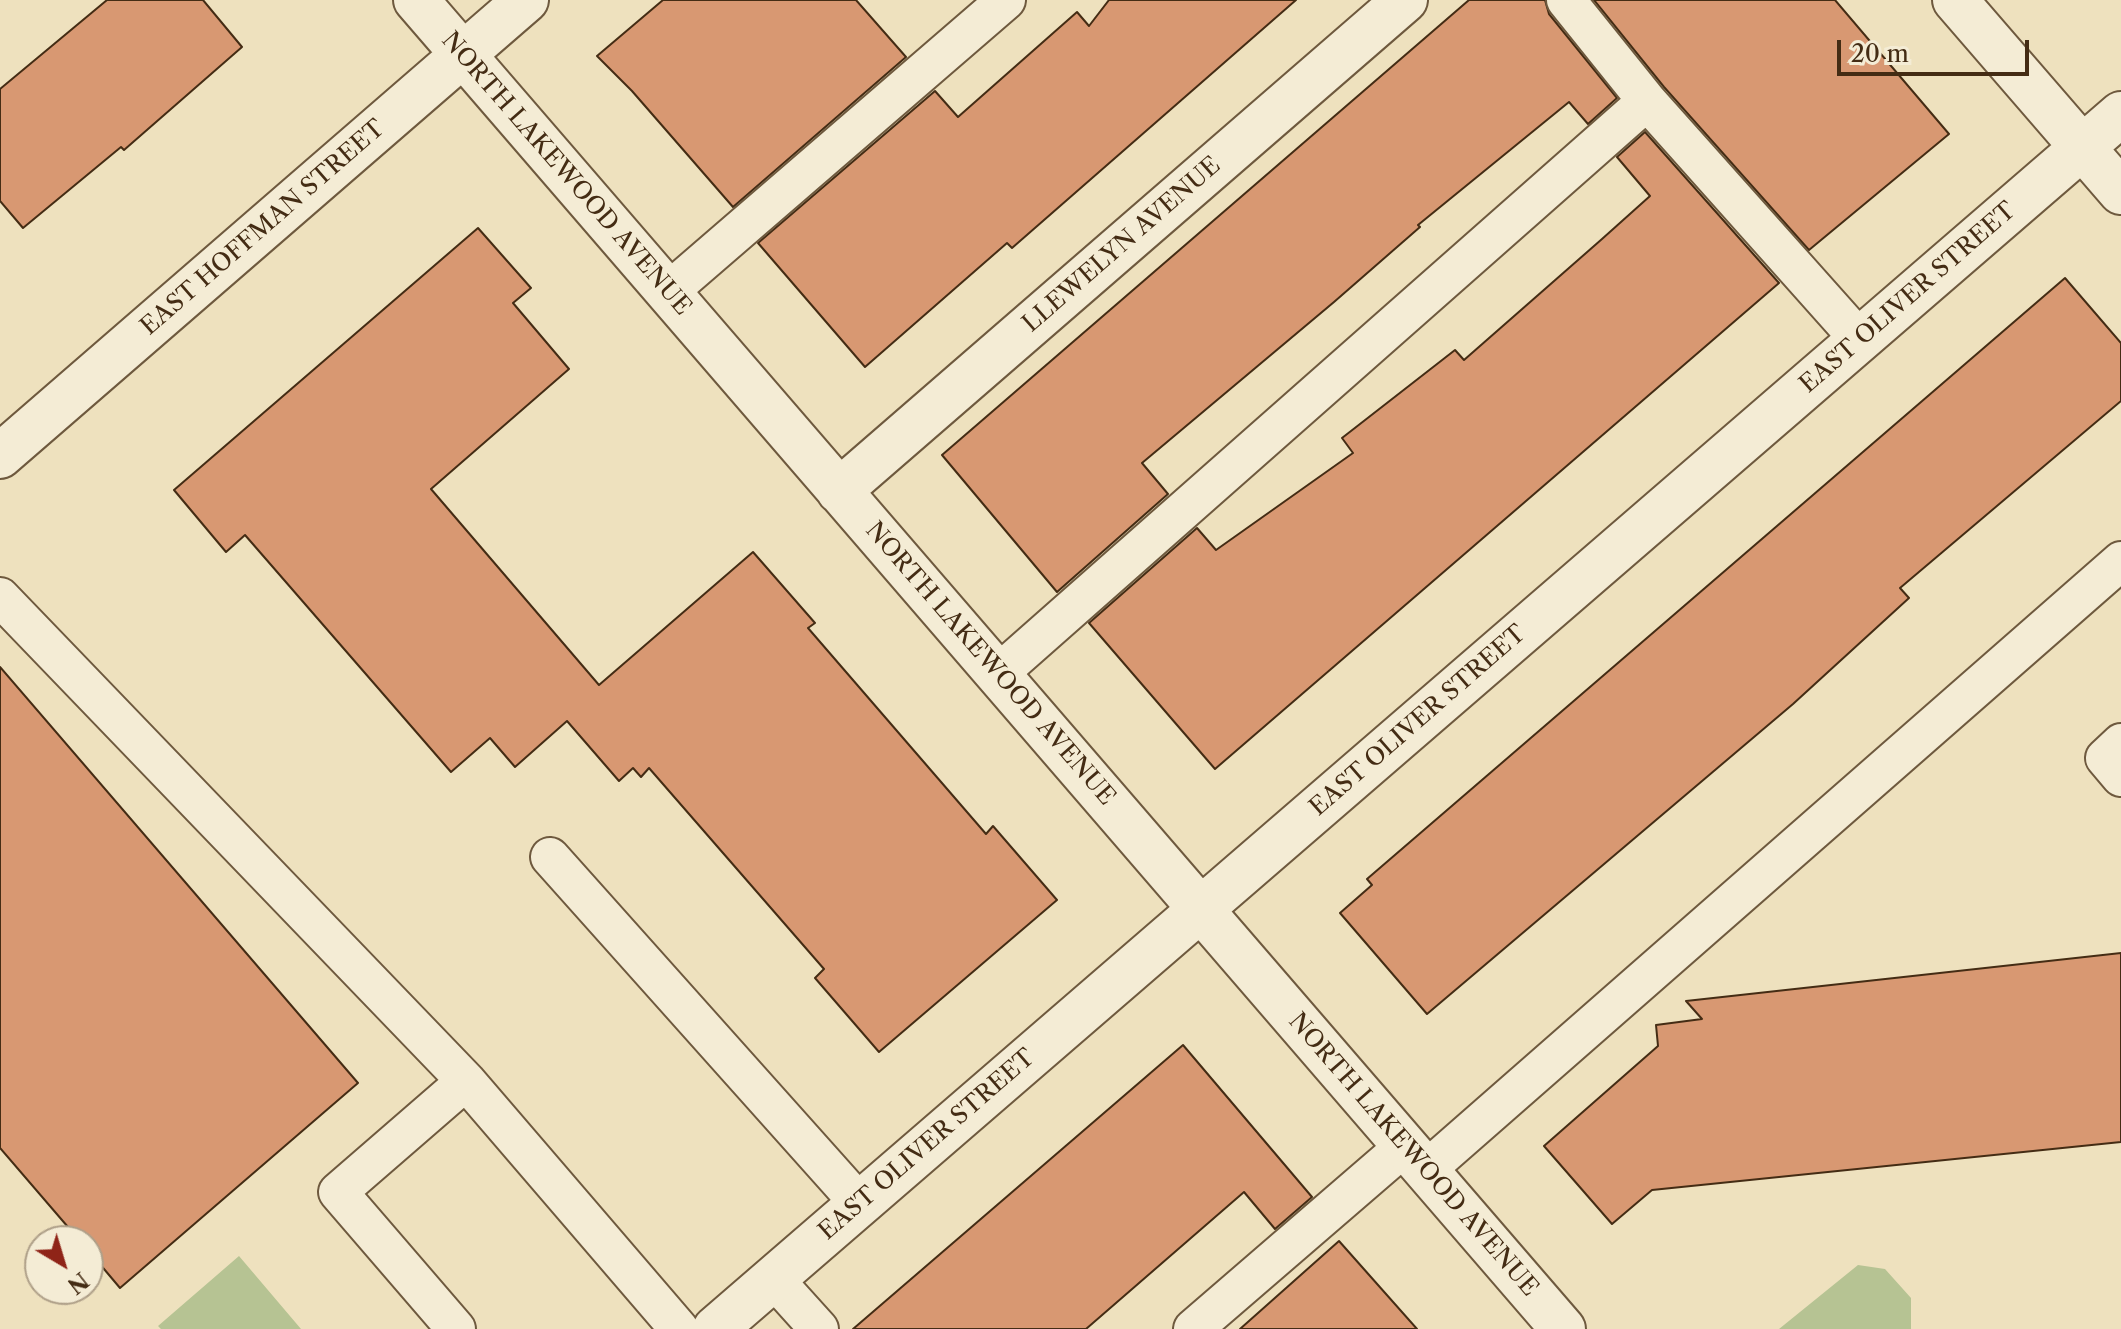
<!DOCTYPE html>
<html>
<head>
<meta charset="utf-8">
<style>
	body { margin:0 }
	#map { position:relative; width:2121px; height:1329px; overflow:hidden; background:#eee1be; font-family:"Libre Caslon Text",serif }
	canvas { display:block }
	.north { position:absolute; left:24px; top:1225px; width:80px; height:80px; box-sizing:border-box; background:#f4ecd5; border:2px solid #ae9f88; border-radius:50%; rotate:142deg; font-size:22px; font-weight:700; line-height:32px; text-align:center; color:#442c14 }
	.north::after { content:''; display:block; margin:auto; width:28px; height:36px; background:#8f2418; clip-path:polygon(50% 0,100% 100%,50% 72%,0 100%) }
	.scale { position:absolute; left:1837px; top:40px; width:192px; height:36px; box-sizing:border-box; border:4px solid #442c14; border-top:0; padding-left:10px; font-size:24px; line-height:28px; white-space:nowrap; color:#442c14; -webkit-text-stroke:6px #f4ecd5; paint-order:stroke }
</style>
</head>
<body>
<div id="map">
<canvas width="2121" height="1329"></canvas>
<div class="north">N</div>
<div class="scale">20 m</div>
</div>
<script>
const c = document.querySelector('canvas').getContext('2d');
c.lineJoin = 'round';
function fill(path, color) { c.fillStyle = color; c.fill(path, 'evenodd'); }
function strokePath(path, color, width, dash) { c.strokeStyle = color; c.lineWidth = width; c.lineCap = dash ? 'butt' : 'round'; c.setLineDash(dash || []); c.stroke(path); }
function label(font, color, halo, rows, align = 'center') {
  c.font = font + ' "Libre Caslon Text",serif'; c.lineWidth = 6; c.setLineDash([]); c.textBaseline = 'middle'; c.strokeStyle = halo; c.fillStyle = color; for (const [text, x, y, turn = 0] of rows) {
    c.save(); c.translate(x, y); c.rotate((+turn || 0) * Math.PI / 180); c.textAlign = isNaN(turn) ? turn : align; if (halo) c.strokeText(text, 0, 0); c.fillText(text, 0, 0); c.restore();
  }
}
const green = new Path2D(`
	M239,1256l62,73h-140l-3,-3z
	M1858,1265l27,4 26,29v31h-132z`);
const building = new Path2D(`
	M107,0h96l39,47 -118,103 -3,-3 -98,81 -23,-27v-112z
	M663,0h193l50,57 -173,150 -101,-116 -35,-35z
	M1109,0h187l-284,248 -5,-5 -142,124 -107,-124 177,-152 23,26 119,-105 12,14z
	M1469,0h76l4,14 68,84 -29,26 -19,-22 -151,123 2,2 -86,75 -192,161 26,31 -111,98 -115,-137z
	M1594,0h241l114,134 -140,116 -145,-163z
	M1645,132l134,151 -564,486 -126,-146 108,-95 19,22 137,-97 -11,-15 113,-88 9,10 138,-121 48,-43 -33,-39z
	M478,228l53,60 -18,15 56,66 -138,120 168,196 154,-133 62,71 -7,5 178,206 7,-8 64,74 -178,152 -64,-74 9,-9 -175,-201 -8,9 -8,-9 -14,13 -52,-60 -52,46 -25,-29 -39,34 -206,-237 -19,17 -52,-62z
	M2065,278l56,65v58l-221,187 9,10 -116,106 -366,310 -87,-101 32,-28 -5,-6z
	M0,667l358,416 -238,205 -32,-38v-9h-8l-80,-93z
	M2121,953v189l-469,48 -40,34 -68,-78 114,-100 -2,-21 46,-6 -16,-18z
	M1183,1045l129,152 -37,32 -31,-37 -158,137h-233z
	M1339,1241l78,88h-177z`);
const service = new Path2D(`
	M1566,0l81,101 213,239
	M668,292l338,-292
	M0,597l466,484
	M998,674l649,-573
	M2121,743l-16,15 16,19
	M550,857l310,347
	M1426,1170l695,-609
	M773,1278l46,51
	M456,1329l-118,-137 128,-111 213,248
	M1193,1329l212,-183`);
const minor = new Path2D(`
	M416,0l1147,1329
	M1955,0l166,192
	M0,456l526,-456
	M839,491l566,-491
	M715,1329l1406,-1215`);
const streetNames = [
	["NORTH LAKEWOOD AVENUE",566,174,49],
	["EAST HOFFMAN STREET",263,228,-41],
	["LLEWELYN AVENUE",1122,245,-41],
	["EAST OLIVER STREET",1908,298,-41],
	["NORTH LAKEWOOD AVENUE",990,664,49],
	["EAST OLIVER STREET",1418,721,-41],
	["EAST OLIVER STREET",927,1145,-41],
	["NORTH LAKEWOOD AVENUE",1413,1155,49]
];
fill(green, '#b6c393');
fill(building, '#d89872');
strokePath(building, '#442c14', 2);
strokePath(service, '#6e593e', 42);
strokePath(minor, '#6e593e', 48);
strokePath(service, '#f4ecd5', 38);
strokePath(minor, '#f4ecd5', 44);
label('24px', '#442c14', '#f4ecd5', streetNames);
</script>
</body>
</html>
